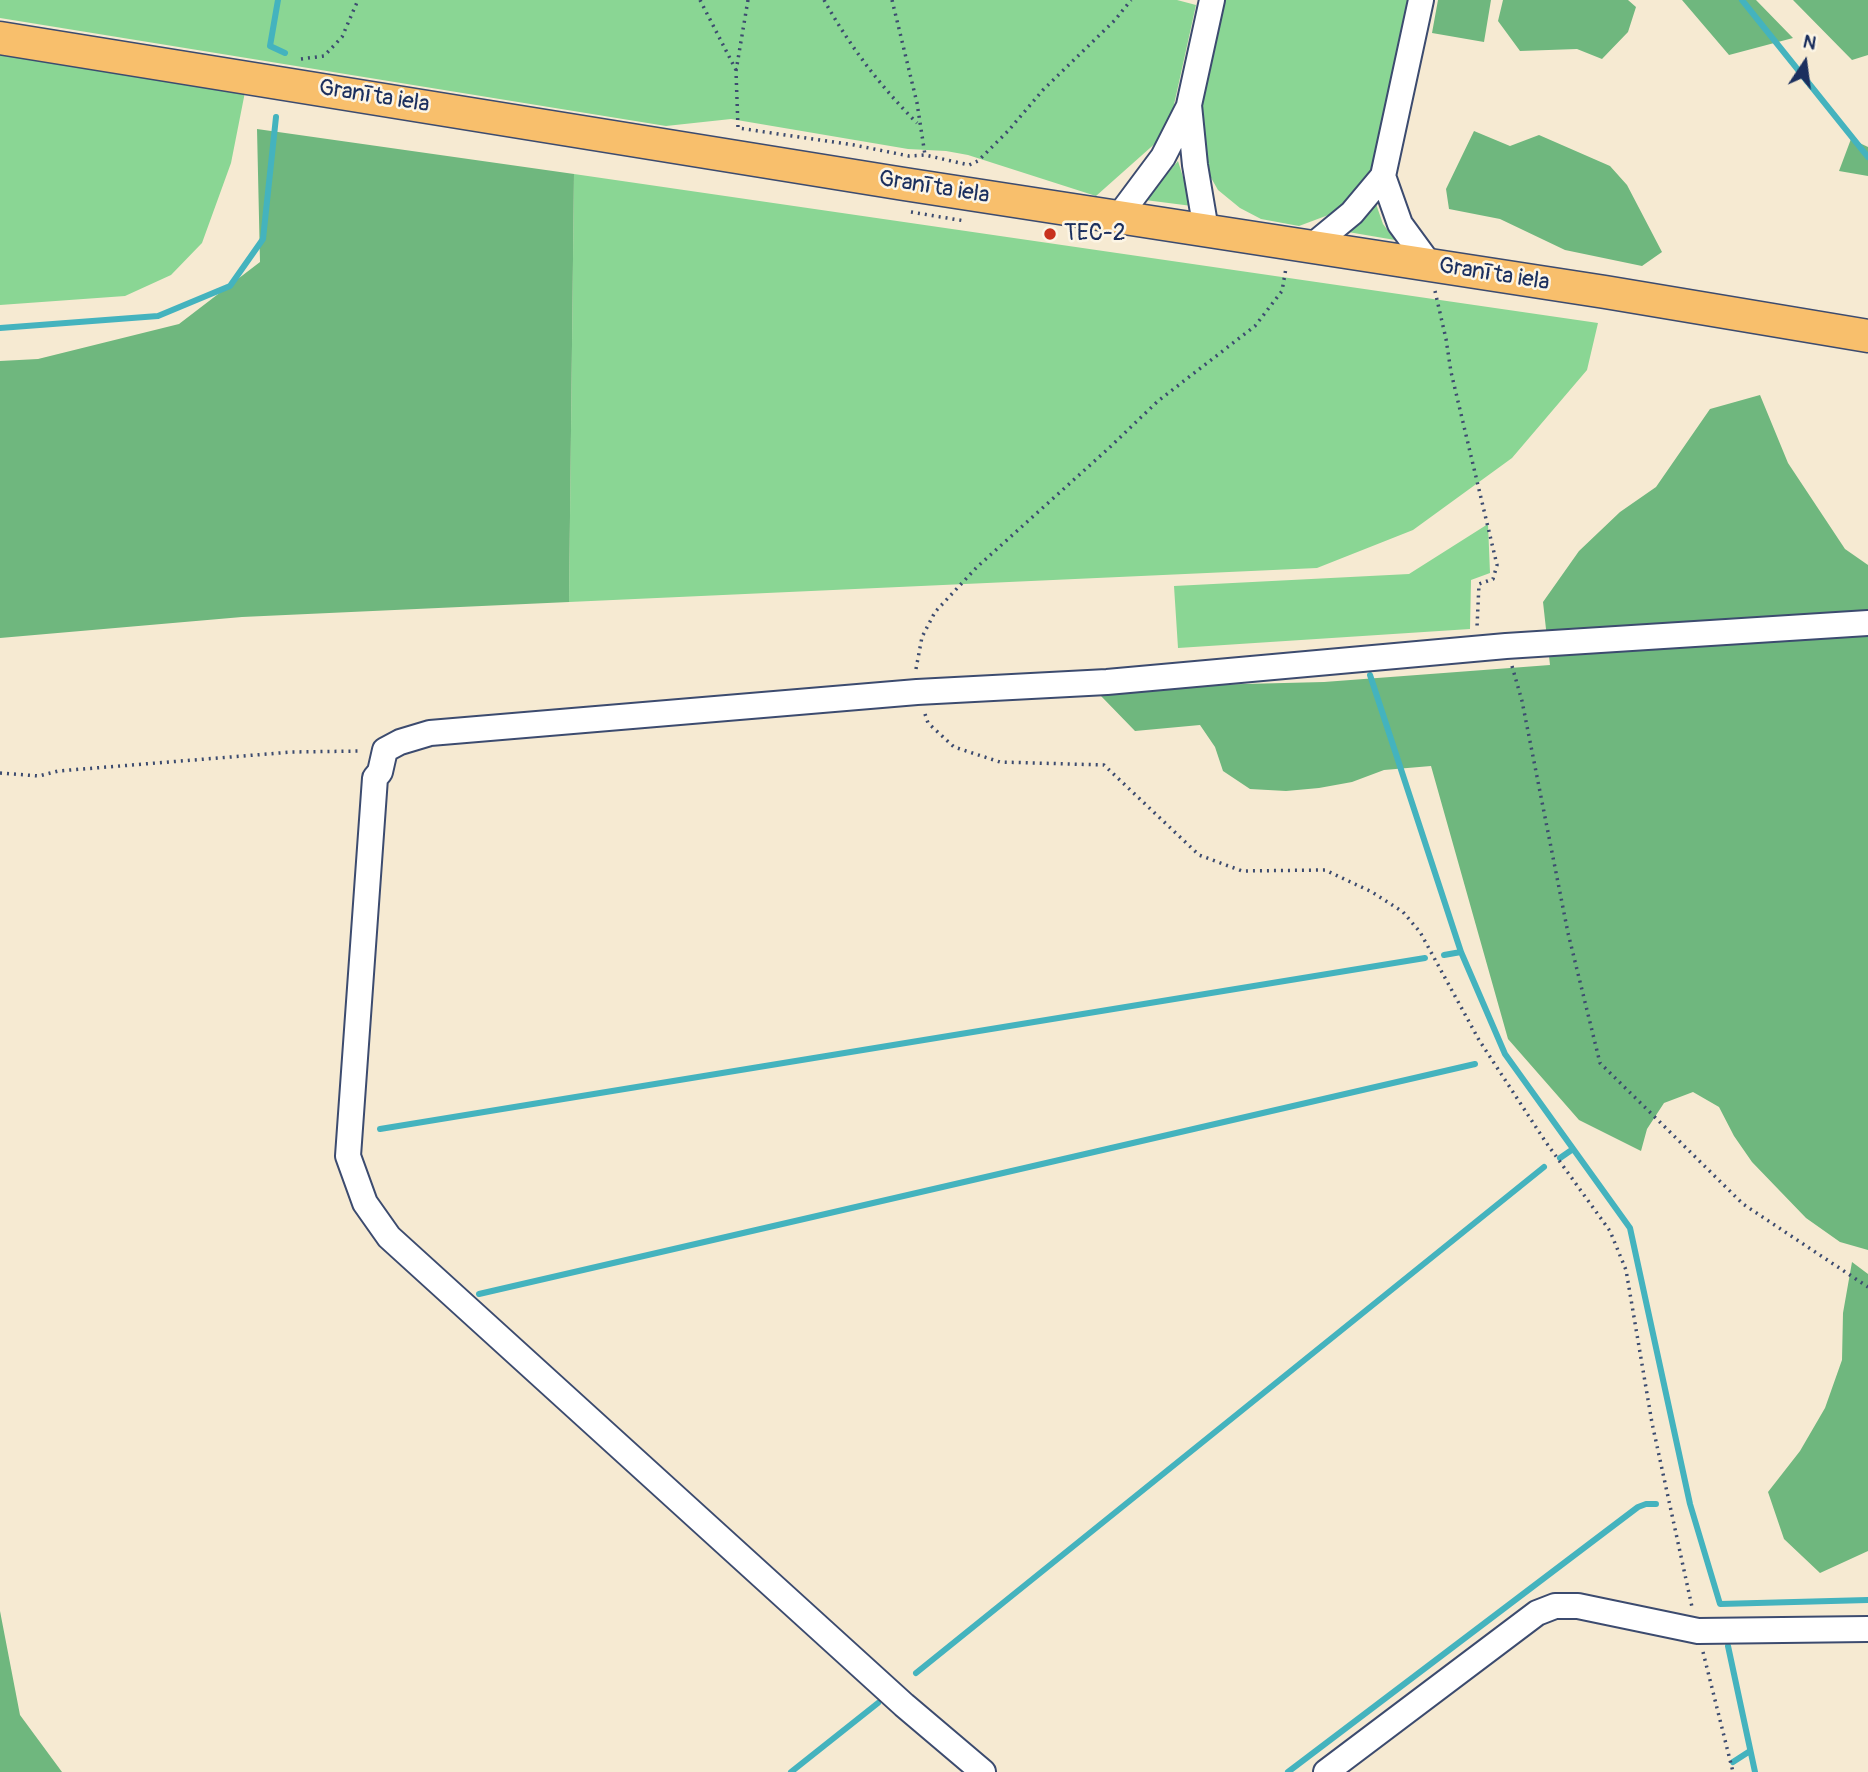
<!DOCTYPE html>
<html>
<head>
<meta charset="utf-8">
<style>
	body { margin:0 }
	#map { position:relative; width:1868px; height:1772px; overflow:hidden; background:#f6ead2; font-family:Pangolin,sans-serif }
	canvas { display:block }
	.north { position:absolute; left:1770px; top:28px; width:70px; height:70px; -webkit-text-stroke:5px #fcf5e5; paint-order:stroke; rotate:13deg; font-size:19px; font-weight:700; line-height:28px; text-align:center; color:#1b2f5e }
	.north::after { content:''; display:block; margin:auto; width:24px; height:32px; background:#1b2f5e; clip-path:polygon(50% 0,100% 100%,50% 72%,0 100%) }
</style>
</head>
<body>
<div id="map">
<canvas width="1868" height="1772"></canvas>
<div class="north">N</div>
</div>
<script>
const c = document.querySelector('canvas').getContext('2d');
c.lineJoin = 'round';
function fill(path, color) { c.fillStyle = color; c.fill(path, 'evenodd'); }
function strokePath(path, color, width, dash) { c.strokeStyle = color; c.lineWidth = width; c.lineCap = dash ? 'butt' : 'round'; c.setLineDash(dash || []); c.stroke(path); }
function label(font, color, halo, rows, align = 'center') {
  c.font = font + ' Pangolin,sans-serif'; c.lineWidth = 5; c.setLineDash([]); c.textBaseline = 'middle'; c.strokeStyle = halo; c.fillStyle = color; for (const [text, x, y, turn = 0] of rows) {
    c.save(); c.translate(x, y); c.rotate((+turn || 0) * Math.PI / 180); c.textAlign = isNaN(turn) ? turn : align; if (halo) c.strokeText(text, 0, 0); c.fillText(text, 0, 0); c.restore();
  }
}
const green = new Path2D(`
	M0,0h1177l19,5 -28,127 -72,64 -128,-41 -22,-4 -38,-2 -177,-30 -65,7 -666,-108z
	M1223,0h188l-38,169 -34,42 -40,15 -38,-7 -21,-11 -22,-18 -12,-21 -6,-63z
	M0,54l245,38 -14,71 -29,80 -31,32 -46,21 -125,9z
	M1178,161l14,45 -47,-6z
	M574,174l1024,149 -11,47 -75,88 -99,72 -96,38 -748,34z
	M1376,204l7,20 12,16 -47,-8 15,-13z
	M1488,524l2,49 -19,7 -1,49 -292,19 -4,-62 235,-12z`);
const forest = new Path2D(`
	M1438,0h53l-7,42 -52,-9z
	M1503,0h125l8,7 -8,25 -26,27 -25,-10 -57,2 -22,-30z
	M1682,0h74l37,38 -64,17z
	M1793,0h75v55l-16,5z
	M257,129l317,45 -5,428 -327,15 -242,21v-277l38,-2 141,-35 81,-62z
	M1474,131l36,15 29,-11 71,31 17,19 35,67 -20,14 -77,-16 -65,-31 -51,-10 -3,-20z
	M1851,139l17,8v29l-29,-5z
	M1760,395l28,68 57,86 23,16v685l-28,-8 -34,-24 -54,-56 -18,-26 -15,-29 -26,-15 -29,11 -17,26 -6,22 -62,-31 -71,-81 -77,-273 -47,4 -32,12 -33,6 -33,3 -36,-2 -27,-18 -8,-24 -15,-22 -65,6 -34,-35 103,-11 120,-3 226,-17 -7,-63 36,-51 41,-39 36,-25 54,-78z
	M1852,1262l16,12v277l-48,22 -36,-34 -16,-47 32,-41 25,-43 17,-48 1,-47z
	M0,1611l20,104 42,57h-62z`);
const stream = new Path2D(`
	M278,0l-8,46 15,7
	M1742,0l126,157
	M0,328l158,-12 72,-30 33,-47 13,-122
	M1370,675l91,277 44,102 125,174 60,276 30,100 148,-4
	M1444,955l17,-3
	M380,1129l1045,-171
	M1560,1158l13,-9
	M479,1294l996,-230
	M1728,1646l27,126
	M916,1673l628,-506
	M1733,1762l17,-11
	M791,1772l87,-69
	M1288,1772l350,-265 8,-3h10`);
const path = new Path2D(`
	M700,0l36,70
	M748,0l-12,71 2,57 116,17 55,11 16,-1 44,10 9,-4 30,-30 35,-41 72,-70 16,-20
	M824,0c25,45 56,86 93,123
	M892,0l25,103 8,52
	M301,59l23,-3 18,-19 16,-37
	M911,212l54,9
	M1435,291l11,48 5,33 46,193 -4,14 -14,5 -2,43
	M1512,666l10,35 46,232 32,130 143,141 125,83
	M916,669l6,-32 13,-25 42,-45 132,-119 49,-47 97,-75 27,-35 4,-23
	M925,714l3,9 26,24 46,15 104,3 95,90 43,16 83,-1 47,22 31,20 17,20 59,108 66,101 65,90 16,39 26,153 40,184
	M0,773l39,3 19,-5 234,-19 70,-1
	M1703,1652l30,120`);
const minor = new Path2D(`
	M1383,176l17,48 30,41
	M1119,216l44,-59 26,-51
	M1206,230l-11,-65 -6,-60 23,-105
	M1312,246l40,-33 31,-37 38,-176
	M983,1772l-79,-67 -515,-468 -24,-34 -17,-47 27,-378 5,-6 5,-22 15,-8 30,-9 487,-41 190,-10 399,-36 362,-23
	M1326,1772l211,-159 18,-7h23l120,25 170,-2`);
const major = new Path2D(`
	M0,38l904,146 701,108 263,44`);
const markers = [
	[1050,234,7,"#c8321e"]
];
const streetNames = [
	["Granīta iela",374,97,9],
	["Granīta iela",934,188,9],
	["Granīta iela",1494,275,9]
];
const poiNames = [
	["TEC-2",1064,234]
];
fill(green, '#8ad694');
fill(forest, '#6fb77e');
strokePath(stream, '#44b3be', 6);
strokePath(minor, '#3c4b6f', 28);
strokePath(major, '#3c4b6f', 35);
strokePath(path, '#3c4b6f', 3.5, [2, 5]);
strokePath(minor, '#fff', 24);
strokePath(major, '#f8bf6c', 32);
for (const [x, y, r, color] of markers) { const dot = new Path2D(); dot.arc(x, y, r, 0, 2 * Math.PI); c.fillStyle = color; c.fill(dot); strokePath(dot, '#fcf5e5', 2.5); }
label('23px', '#1b2f5e', '#fcf5e5', streetNames);
label('23px', '#1b2f5e', '#fcf5e5', poiNames, 'left');
</script>
</body>
</html>
